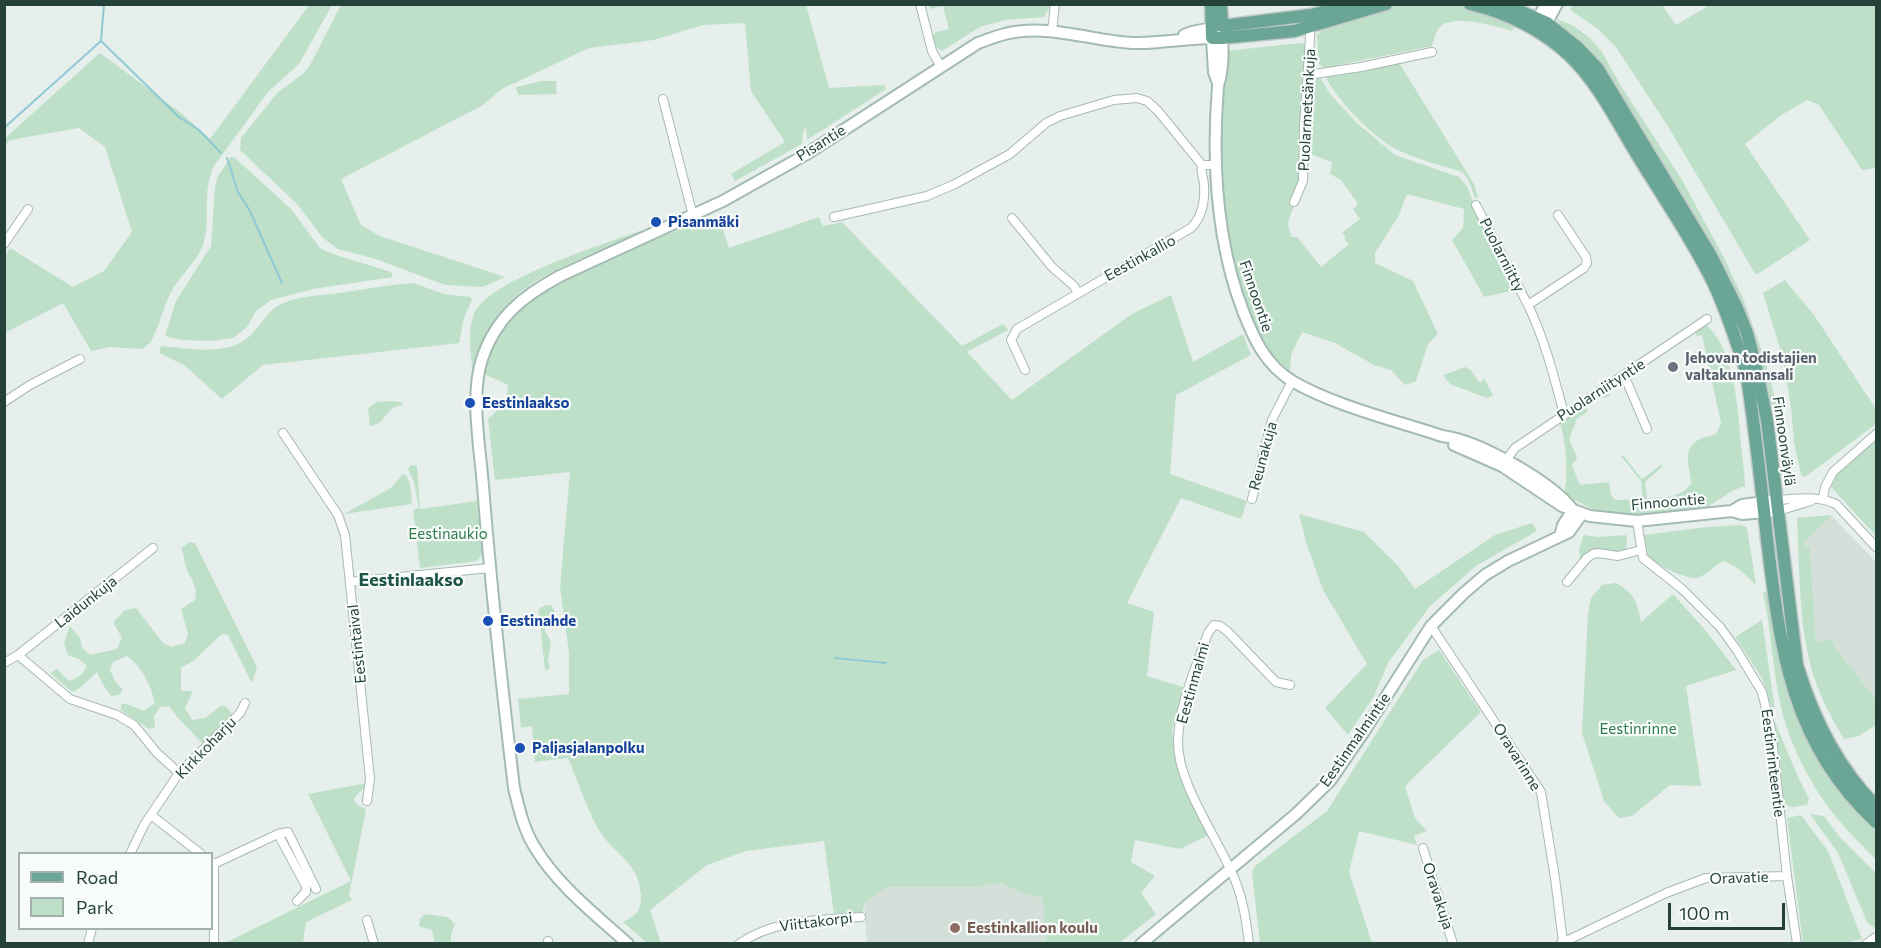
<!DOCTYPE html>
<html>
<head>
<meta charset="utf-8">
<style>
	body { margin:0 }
	#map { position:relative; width:1881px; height:948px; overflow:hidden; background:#e6efeb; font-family:Commissioner,sans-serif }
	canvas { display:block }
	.frame { position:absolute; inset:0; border:6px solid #24423a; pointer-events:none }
	.legend { position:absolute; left:18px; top:852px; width:195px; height:78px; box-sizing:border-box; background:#f7fbf9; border:2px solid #a3b1ad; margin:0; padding:8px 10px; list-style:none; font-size:18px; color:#24423a }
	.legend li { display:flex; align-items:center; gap:12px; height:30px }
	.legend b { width:30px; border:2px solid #a3b1ad }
	.scale { position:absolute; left:1668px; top:903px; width:117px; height:27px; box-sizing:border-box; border:3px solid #24423a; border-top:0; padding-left:8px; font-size:18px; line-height:21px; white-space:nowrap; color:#24423a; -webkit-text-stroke:4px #f7fbf9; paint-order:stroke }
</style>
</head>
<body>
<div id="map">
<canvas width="1881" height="948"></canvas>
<div class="frame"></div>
<ul class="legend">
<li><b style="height:8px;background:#6aa596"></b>Road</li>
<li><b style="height:16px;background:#bfe0c8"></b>Park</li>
</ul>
<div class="scale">100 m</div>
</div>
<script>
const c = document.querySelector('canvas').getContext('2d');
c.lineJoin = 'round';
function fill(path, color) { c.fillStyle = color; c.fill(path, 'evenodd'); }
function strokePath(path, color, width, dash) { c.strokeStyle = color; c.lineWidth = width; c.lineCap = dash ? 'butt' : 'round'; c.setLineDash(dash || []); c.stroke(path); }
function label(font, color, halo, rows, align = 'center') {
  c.font = font + ' Commissioner,sans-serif'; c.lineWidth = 4.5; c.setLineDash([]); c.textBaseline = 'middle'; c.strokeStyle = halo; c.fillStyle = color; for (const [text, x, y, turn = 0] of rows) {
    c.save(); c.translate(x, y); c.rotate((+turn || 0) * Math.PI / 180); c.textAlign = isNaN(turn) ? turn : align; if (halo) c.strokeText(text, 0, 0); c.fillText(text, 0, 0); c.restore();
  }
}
const built = new Path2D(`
	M1832,516l44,46v137l-42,-53 -3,-7 -15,4 -6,-94 -7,-7z
	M999,883l30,12 15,3 2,45h-179l-3,-39 22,-17h93z`);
const green = new Path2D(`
	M310,4l22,1 -33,59 -31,28 -54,74c-13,27 -2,52 -11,79 -6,16 -20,28 -29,42 -11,18 -14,39 -24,56l-8,6 -32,-2 -19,4 -28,-48 -58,30v-77l5,-8 63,39 31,-16 28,-39 -27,-85 -26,-19 -69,12 -5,5v-7l95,-85 81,60 29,26z
	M1401,4l58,1 56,19 -3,7c-16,-5 -55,-16 -70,-6 -6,5 -8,14 -10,21l-108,22 -5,-4 -2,-29c18,-18 59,-25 84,-31z
	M1573,4l89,1 14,20 34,-20h166v163l-14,2 -43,-65 -12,-5 -27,16 -35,28 65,96 -54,35 -87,-147 -53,-81 -18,-18 -28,-19z
	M341,5h465l23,83 55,-3 2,4 -79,51 -1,-13 -3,5 -1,12 -67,37 -4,-7 54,-32 -34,-51 -6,-68 -42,2 -49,15 -65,8 -87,41 -19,16 -142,74 20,46 19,11 125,41 -22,10 -38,-2 -69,-26 -38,-10 -15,-11 -26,-34 -57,-54 1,-12 29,-36 7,-9 26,-19 7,-9z
	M929,5h122l-7,12 -39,3 -25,7 -38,24 -7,-5 -3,-9 4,-5 13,-3 -6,-23 -13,3z
	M1557,19l15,6 18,13 12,14 19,34 61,94 40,74 21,44 22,62 14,53h-3l-7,-16 -13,-50 -26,-65z
	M1301,43l7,2 -10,140 -8,15 4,7c-6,12 -8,18 -2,30h5l24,30 28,-23 -5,-5 2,-2 -4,-4 18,-14 -7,-10 5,-5 -17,-24 -11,-6 2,-12 -19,-7 -6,-9 4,-61 5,-7 4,-1 10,17 27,29 38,32 64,22 8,9 7,19 41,85 -31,7 -32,-57 11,-12 1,-19 -57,-15 -8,21 -24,38v10l38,18 25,53 -10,10 -12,37 -11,4 -14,-15 -17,-5 -39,-22 -33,-11 -11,23 -1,16 -20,-17 -13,-20 -17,-49 -11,-42 -4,-31 -4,-83 5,-78z
	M1398,61l76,123 4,14h-3l-7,-19 -6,-7c-23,-8 -49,-13 -70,-25 -23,-14 -55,-47 -67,-71z
	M542,81h14l1,13 -39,1 -2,-8z
	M231,157h3l57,52 29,39 13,6 58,18 2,5 -80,12 -42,11 -15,11 -9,16 -14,11 -22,3 -30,-1 -16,-4 11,-35 35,-55 4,-59 3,-11z
	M719,217l10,31 90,-31 4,9 19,-4 120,124 41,-22 5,6 -41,22 45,48 120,-86 39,-19 22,67 50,-28 8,21 -75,40 -6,79 77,27 -6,18 -60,-21 -54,105 27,9 -7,64 36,11 -11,43 7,43 30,62 -29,14 -45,-9 -4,22 24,14 -14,17 15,21 -37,29h-73l-3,-45 -14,-3 -30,-12 -20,4h-93l-22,17 -1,8 -29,3 -10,-74 -78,10 -39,14 -57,45 11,33h-14l-24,-21c13,-7 19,-11 18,-27 -3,-35 -26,-39 -42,-65 -11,-18 -22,-51 -31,-72l-33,4 -3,-36 -11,2 -3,-29 51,-5v-41l-9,-66 10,-115 -75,8 -7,-61 18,-17 2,-17 -24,-11c5,-30 22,-55 45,-74 17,-15 40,-23 61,-32 43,-20 84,-38 129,-51z
	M645,229c-12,8 -25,13 -38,18 -71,32 -113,44 -134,127 -2,-19 -6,-42 1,-60 14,-35 135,-71 171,-85z
	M1785,280l29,35 62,94v15l-71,53 -4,-2 -7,-33 -3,-35 -8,-49 -20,-65z
	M413,283l31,11 26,3 2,3 -8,18 -5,25 -196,22 -41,34 -38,-34 -25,-12 2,-7c30,2 69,12 92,-13 11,-12 16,-25 33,-31 17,-6 36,-7 54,-9 25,-4 49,-8 73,-10z
	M1707,325c28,27 31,84 34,120 1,13 4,27 4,41l-11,4 -27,17 -75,8 -28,-2 -14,-5 -26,-14c5,-13 2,-63 -6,-74l48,-32 4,8 -17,5 -7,5 2,5 -11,8 -8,20 8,19 -5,7 8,20 29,-3 2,13 4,5 28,-1 -2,-18 -20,-25 2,-1 19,24 20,-15 1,2 -18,16 2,16c16,-1 34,1 44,-15 0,-16 -12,-35 11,-45 4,-2 9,-1 14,-4l5,-11 -19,-88 -5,1 -2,-3 9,-7z
	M1465,367l6,3 7,11 3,1 3,-4 9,17 -6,3 -37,-14 -7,-9z
	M389,401l12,1 2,3c-18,1 -17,20 -33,21l-2,-18 9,-6z
	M1876,439v97l-45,-49 5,-12z
	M411,465l6,1 3,43 57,-8 6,53 -6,7 -57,7 -7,-58 6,-2 -5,-26 -6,-13z
	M403,474l3,1 4,9 2,20 -68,10 47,-26z
	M1299,514l65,18 34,34 17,23 80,-54 37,-12 5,8 -61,35 -46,40 -42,57 -14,33 -26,39 -23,-27 42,-44 -44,-74 -17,-48z
	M1830,515l2,1 -29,26 7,7 6,93 15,-3 3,7 42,53v23l-2,4 -15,10 -15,3c-11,-19 -22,-38 -29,-59 -17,-51 -15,-109 -18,-162z
	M1742,525l5,3 9,57 -17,-16 -15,-8c-10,4 -15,12 -24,16 -11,5 -43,-12 -52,-20l-4,-22 63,-8z
	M1584,535l14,2 28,-2 1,4 -1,11 -10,2 -26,-2 -10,10 -1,-12z
	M190,542l5,1 62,124 -5,16 -24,-48 -6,-1 -29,27 -12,7v23h12l-8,17 7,12 13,-2 17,-13 5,2 5,7 -28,31 -26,-27 -9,-12 -9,1 -6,9 1,12 -6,1 -28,-19v-6h6l17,7 11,-8c-5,-19 -12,-35 -28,-47l-14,6 -3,8 5,11 8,9 -4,5 -8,1 -9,-13 -5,-11 -17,16 -8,4 -22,-19 7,-4 12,12c9,-3 14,-6 18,-15l-8,-7 -11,-4 -4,-12 6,-17 10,12 2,10 8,7 27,-6 5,-11 -9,-16 12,-12 11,-2 27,35 8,4 14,-4 3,-9 -7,-25 14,-9c3,-14 -4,-20 -9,-33 -2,-6 -2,-13 -5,-19z
	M1615,583c19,8 23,21 26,39l32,-28 33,37 30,39 -50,16 15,100 -31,-1 -38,31 -13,2 -15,-17 -22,-68 6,-120 3,-15 11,-13z
	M1763,592h3l6,14 6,48 7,28 17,46 74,98v34c-13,-14 -28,-28 -40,-43 -28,-35 -51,-81 -58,-125 -6,-33 -8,-67 -15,-100z
	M546,605l6,1 4,8 -2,6 -8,3 -1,2v6l6,11 -3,18 2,7 -4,4c-2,-5 -6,-45 -5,-50l-3,-8 2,-5z
	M1762,620l13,90 -2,1 -11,-33 -27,-41z
	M1439,650l42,62 -76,74 10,32 12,13 -13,5 3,9 -58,-14 -10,41 23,71h-112l-8,-70 3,-7 72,-55 96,-151z
	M1774,720l24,57 11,22 -2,6 -15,2 -10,-3z
	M367,783c-3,8 -10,9 -13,17l3,5 9,4 -17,86 3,5 -46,22 -3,21 -80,1 128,-63 -43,-87z
	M1810,814l14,2 15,20 37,37v56l-9,-7 -29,-69z
	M1801,815l27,36 34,88 -17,4h-42l-16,-125z
	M425,914l23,3 7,7 -4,10v9h-16l-3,-13 -13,-4 1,-7z`);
const stream = new Path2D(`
	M101,41l78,76 20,13 22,23
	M4,128l97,-87 3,-37
	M227,158l11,34 12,19 32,72
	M835,658l51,5`);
const street = new Path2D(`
	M920,4l12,47 9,16
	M1052,31l3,-27
	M1308,75l53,-8 71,-15
	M663,99l30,117
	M1294,202l9,-21 1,-54 7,-104
	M1476,205l52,100
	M1558,215l28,42 1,6 -3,5 -56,37c17,35 26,72 36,109
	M834,217l93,-21 28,-12 55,-30 36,-31 14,-7 54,-16 23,-2 10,3 11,10 44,54
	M1012,218l40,49 22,19 4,7
	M4,244l24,-35
	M1025,370l-14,-30 6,-11 174,-101c11,-11 14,-27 13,-43 0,-7 -4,-12 -2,-20h15
	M1624,375l23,54
	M4,402l26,-17 50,-26
	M283,433l55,82 7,20 25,244 -3,22
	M1504,463l11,-15 192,-129
	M1252,499l20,-79 20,-39
	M1823,499l2,-12 8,-15 43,-38
	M1776,500c20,-1 42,-5 60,4l40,43
	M1778,511l33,-10
	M1637,521l6,37 39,31 38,38 16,22 26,43 9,37 16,147 10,68
	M350,582l140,-14
	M1567,582l20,-24 6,-4 5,-1 20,3 23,-6
	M1431,626l110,166 14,86 8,64
	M18,655l135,-107
	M4,663l14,-8 52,44 47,16 17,10 23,28 22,20
	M151,815l50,39
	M278,834l28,52v6l-9,9
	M1423,848l30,96
	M130,854l14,-29 35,-52 61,-60 5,-10
	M212,862l2,2v80
	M214,864l64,-30 10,-2 28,57
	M367,920l7,24
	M548,941v3
	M88,944l4,-16
	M739,944c34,-25 82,-24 122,-27
	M1249,944c-3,-26 -7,-52 -19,-75 -16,-36 -52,-87 -52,-126 0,-37 18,-75 30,-110l6,-8 6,1 7,5 49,51 14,3
	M1560,944l106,-51 40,-15 81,-2
	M1866,944l10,-7`);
const secondary = new Path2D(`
	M1534,25l12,-21
	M1543,30l14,-26
	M1184,35l8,-3 30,-6c0,15 2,32 -1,46 0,5 -2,9 -3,14 -6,75 -2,154 25,225 11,28 22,53 49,70 43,25 102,39 150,55 35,4 109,45 131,74
	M1454,445l48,21 60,40 28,10 47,5 95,-10 10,3 36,-3
	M1732,511l10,-6 29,-4
	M1560,536l3,-11 10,-15
	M628,944c-33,-30 -71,-59 -94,-98 -11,-18 -15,-38 -20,-58 -12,-100 -23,-201 -31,-302 -3,-39 -13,-90 -1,-127 14,-42 41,-63 78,-83l163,-75 82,-46 173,-112c9,-3 18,-7 27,-9 42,-11 86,7 128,9 27,1 52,-5 79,-5l2,34 4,11
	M1141,944l155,-130 34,-33 33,-48 68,-107 33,-33 21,-18 23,-14 61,-29 13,-18`);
const primary = new Path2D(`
	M1211,4l1,34h10l72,-7 92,-27
	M1221,4l1,22 89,-11 44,-11
	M1470,4c38,9 71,25 100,52 28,27 46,64 66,97 26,43 55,84 77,129 14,29 23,59 33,89 9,56 15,112 21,168 13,108 24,205 109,283
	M1504,4l43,19 30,24 21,22 112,185 26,52 11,27 9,34 11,53 30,245c16,53 40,102 79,141`);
const markers = [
	[656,222,6,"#1a4fb4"],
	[1673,367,6,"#6b7280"],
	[470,403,6,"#1a4fb4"],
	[488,621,6,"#1a4fb4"],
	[520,748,6,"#1a4fb4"],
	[955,928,6,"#8d6e63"]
];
const streetNames = [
	["Puolarmetsänkuja",1307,110,-87],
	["Pisantie",821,143,-32],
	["Puolarniitty",1502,255,63],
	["Eestinkallio",1140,258,-29],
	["Finnoontie",1256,296,71],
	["Puolarniityntie",1601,390,-33],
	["Finnoonväylä",1784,441,82],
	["Reunakuja",1263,456,-75],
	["Finnoontie",1668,502,-5],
	["Laidunkuja",86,602,-38],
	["Eestintaival",357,644,-96],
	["Eestinmalmi",1193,683,-74],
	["Eestinmalmintie",1355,740,-55],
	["Kirkkoharju",206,748,-46],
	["Oravarinne",1517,757,58],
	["Eestinrinteentie",1773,763,83],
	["Oravatie",1739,878,-2],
	["Oravakuja",1438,896,72],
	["Viittakorpi",816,922,-7]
];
const transitNames = [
	["Pisanmäki",668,222],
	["Eestinlaakso",482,403],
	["Eestinahde",500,621],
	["Paljasjalanpolku",532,748]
];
const worshipNames = [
	["Jehovan todistajien",1685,358],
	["valtakunnansali",1685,375]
];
const parkNames = [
	["Eestinaukio",448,534],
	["Eestinrinne",1638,729]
];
const educationNames = [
	["Eestinkallion koulu",967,928]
];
const quarterNames = [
	["Eestinlaakso",411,580]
];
fill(built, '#d4dfda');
fill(green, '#bfe0c8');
strokePath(stream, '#8ec9d4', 2);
strokePath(street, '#a8b8b2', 10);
strokePath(secondary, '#a4bbb3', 14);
strokePath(primary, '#c2cac8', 15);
strokePath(street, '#fff', 8);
strokePath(secondary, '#fff', 10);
strokePath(primary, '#6aa596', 12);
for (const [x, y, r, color] of markers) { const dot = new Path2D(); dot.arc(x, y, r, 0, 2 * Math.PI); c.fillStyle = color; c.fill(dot); strokePath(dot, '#f7fbf9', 2); }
label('15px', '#24423a', '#f7fbf9', streetNames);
label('bold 15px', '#164399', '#f7fbf9', transitNames, 'left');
label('bold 15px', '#5b616d', '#f7fbf9', worshipNames, 'left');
label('15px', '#2d7a4b', '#f7fbf9', parkNames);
label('bold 15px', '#785e54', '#f7fbf9', educationNames, 'left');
label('bold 18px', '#1f5548', '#f7fbf9', quarterNames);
</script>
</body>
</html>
